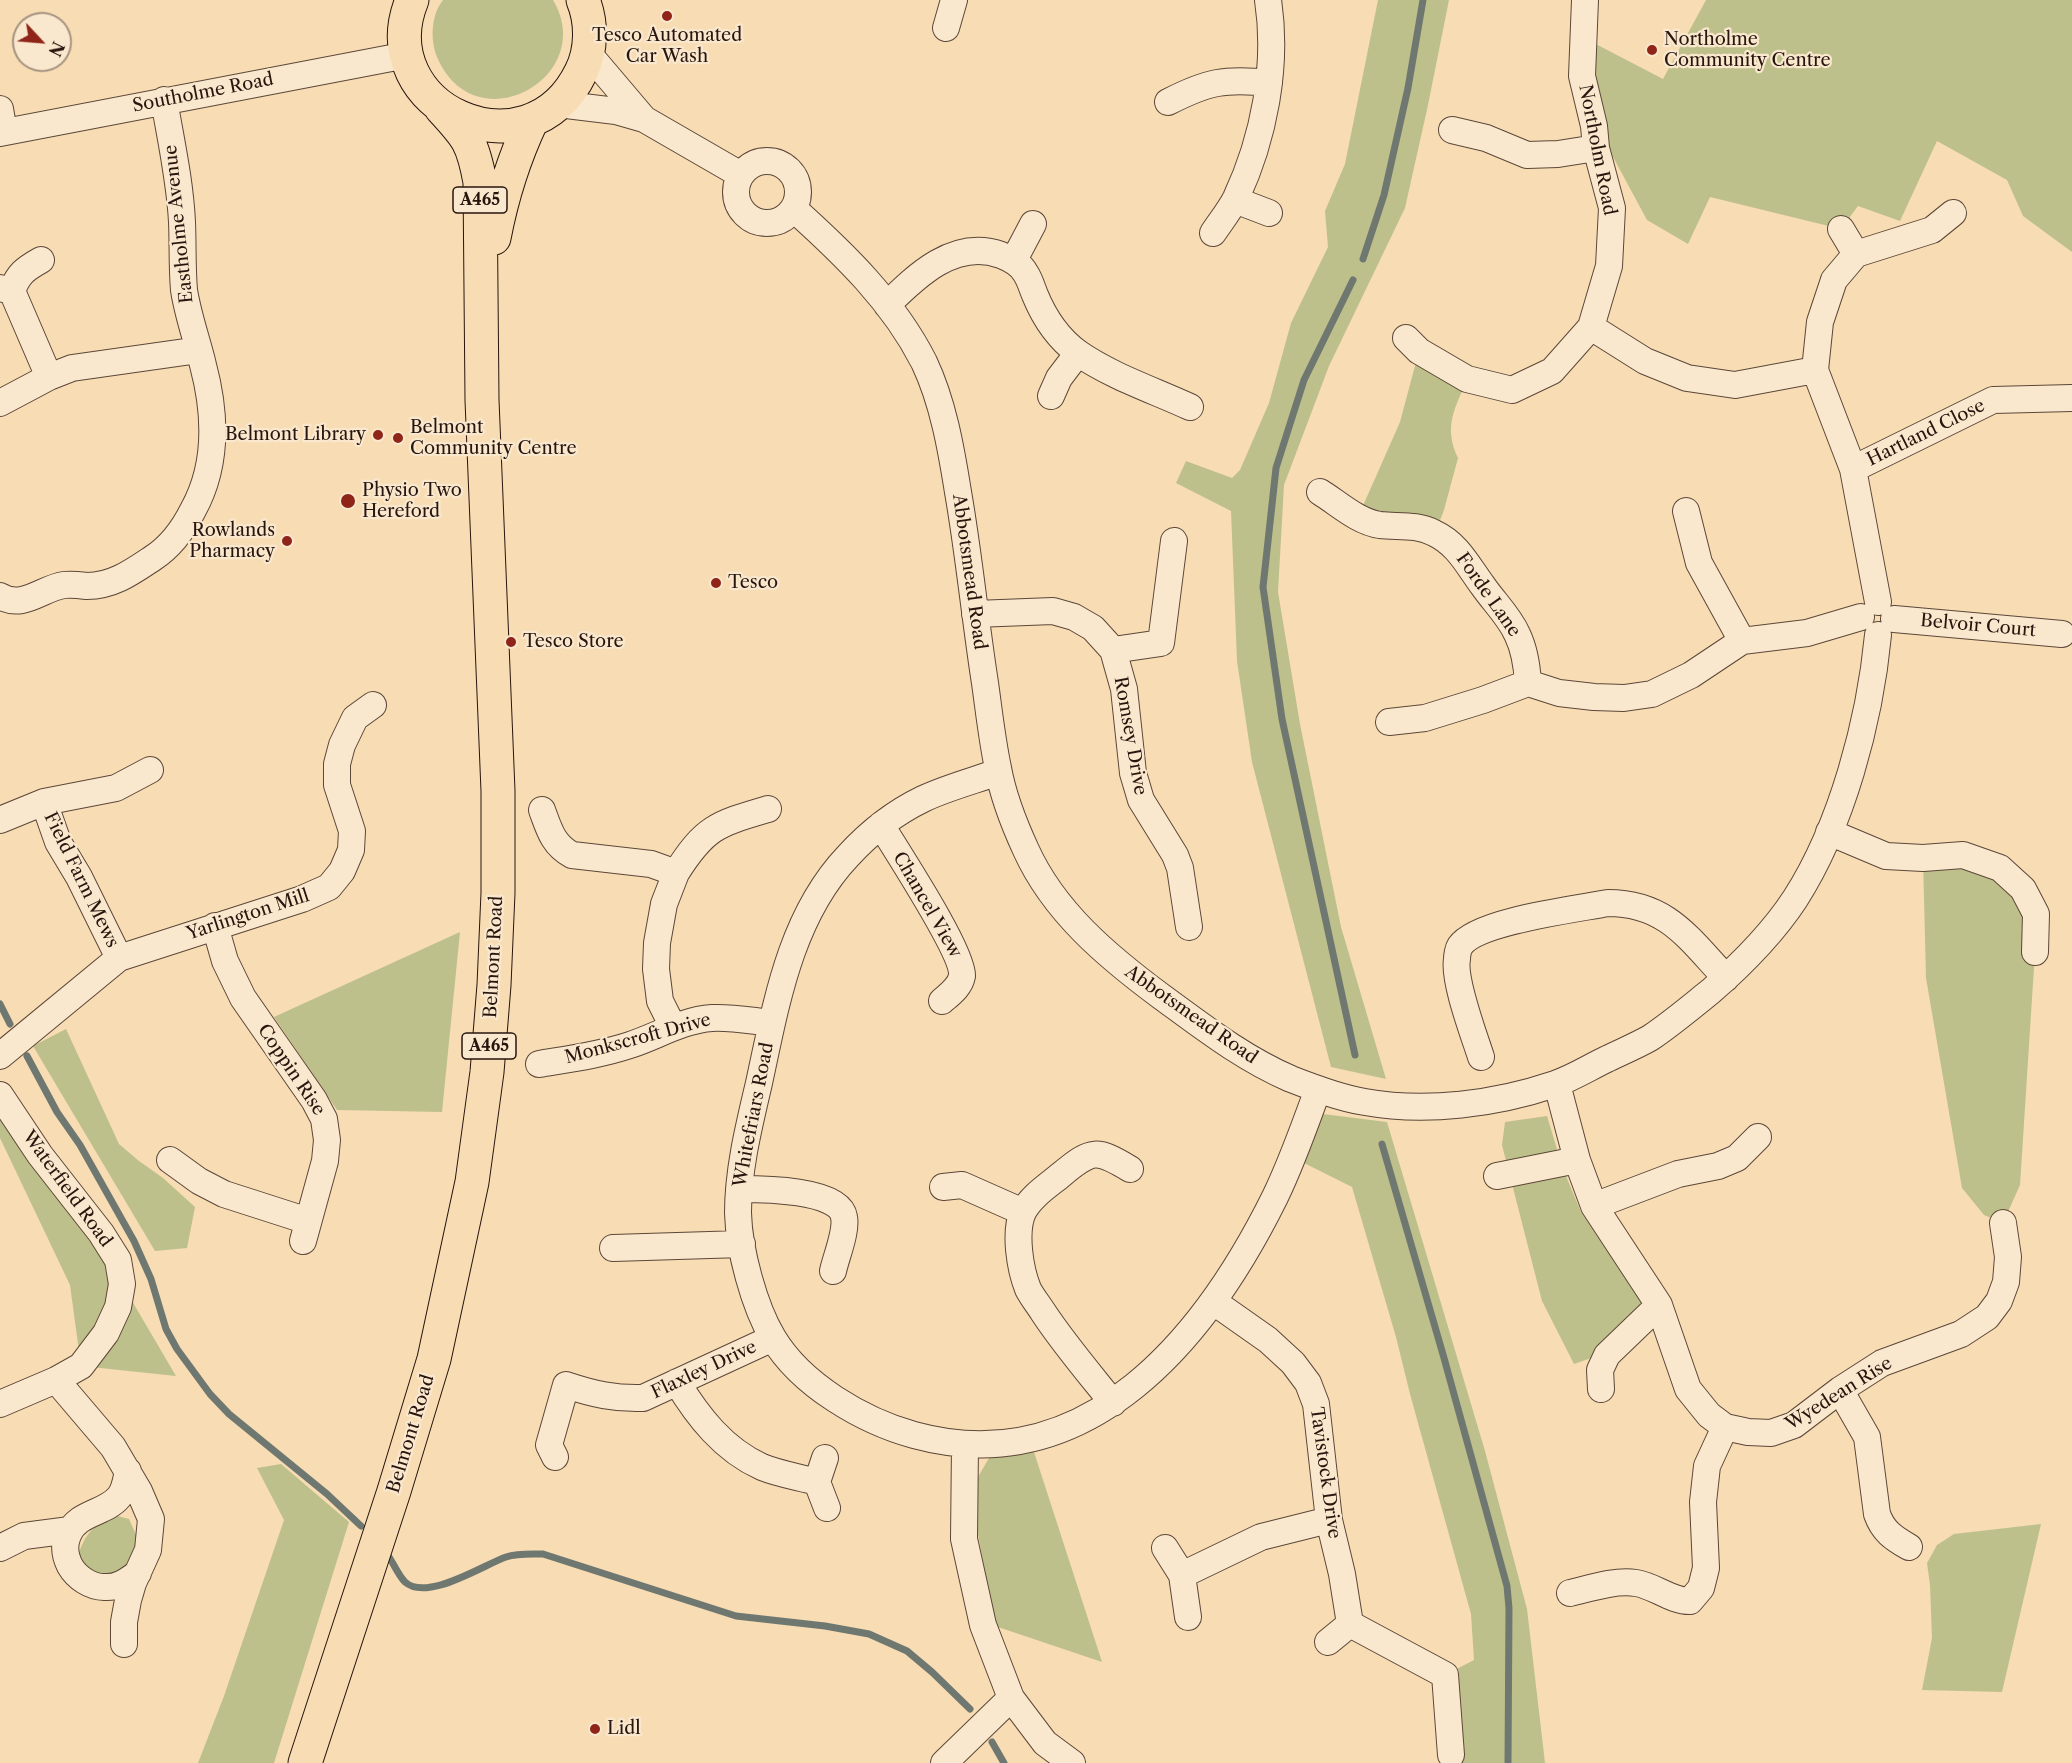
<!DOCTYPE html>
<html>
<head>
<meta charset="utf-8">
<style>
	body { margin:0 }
	#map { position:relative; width:2072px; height:1763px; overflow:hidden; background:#f7dcb4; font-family:"Libre Caslon Text",serif }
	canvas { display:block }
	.north { position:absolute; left:12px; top:12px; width:60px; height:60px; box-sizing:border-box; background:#fae8ce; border:2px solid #a69481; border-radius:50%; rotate:116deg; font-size:16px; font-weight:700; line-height:24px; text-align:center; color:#28150e }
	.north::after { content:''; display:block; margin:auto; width:21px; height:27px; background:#8f2418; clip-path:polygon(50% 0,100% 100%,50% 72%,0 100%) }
</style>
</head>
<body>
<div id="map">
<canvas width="2072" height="1763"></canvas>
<div class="north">N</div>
</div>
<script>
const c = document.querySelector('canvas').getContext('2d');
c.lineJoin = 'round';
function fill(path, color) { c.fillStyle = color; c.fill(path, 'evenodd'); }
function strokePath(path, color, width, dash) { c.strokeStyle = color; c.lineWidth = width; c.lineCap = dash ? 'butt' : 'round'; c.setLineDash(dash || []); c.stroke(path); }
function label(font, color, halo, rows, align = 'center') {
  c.font = font + ' "Libre Caslon Text",serif'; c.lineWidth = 4.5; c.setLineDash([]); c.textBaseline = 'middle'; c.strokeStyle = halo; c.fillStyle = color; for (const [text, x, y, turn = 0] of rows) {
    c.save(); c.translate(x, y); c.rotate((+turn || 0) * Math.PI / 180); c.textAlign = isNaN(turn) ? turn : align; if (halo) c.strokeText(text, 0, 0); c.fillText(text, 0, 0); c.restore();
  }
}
const green = new Path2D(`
	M443,0h110c46,77 -78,146 -116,57 -7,-17 -6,-42 6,-57z
	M1378,0h71l-21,105 -23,103 -76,158 -45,119 -6,107 22,132 41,203 45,152 -55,-12 -79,-305 -15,-101 -6,-150 -55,-28 10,-22 46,17 8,-8 29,-67 22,-80 37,-76 -3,-36 20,-47z
	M1706,0h366v252l-49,-36 -16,-36 -70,-39 -37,80 -42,-15 -17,23 -131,-32 -22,47 -41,-24 -49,-91 -10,-89 75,39z
	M1419,351l48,28c-12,30 -24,47 -9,79l-14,52 -9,23 -77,-16 42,-95z
	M1963,855l60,34 12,63 -15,233 -17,38 -19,-8 -22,-27 -36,-210 -3,-120z
	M460,932l-18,180 -105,-2 -63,-93z
	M66,1029l53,115 20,17 24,17 32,29 -8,41 -32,3 -122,-205z
	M0,1093l122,191 54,92 -95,-10 -11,-81 -70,-147z
	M1323,1114l64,8 98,329 42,158 18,154h-87l-13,-88 29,-15 -3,-46 -61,-220 -14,-57 -44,-150 -48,-24z
	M1547,1116l16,53 18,43 64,95 -45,48 -26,9 -32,-63 -40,-156 3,-23z
	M1009,1452h25l68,210 -107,-36 -18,-97 1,-52 11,-19z
	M281,1464l68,58 -75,241h-76l26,-67 60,-176 -27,-52z
	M114,1515l15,4 8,18 -4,24 -11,14c-21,4 -33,2 -45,-17 9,-26 14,-30 37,-43z
	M2041,1524l-39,168 -80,-2 10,-52 -2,-53 -3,-22 10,-18 17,-11z`);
const stream = new Path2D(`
	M1363,259l21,-64 24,-107 15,-88
	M1353,280l-49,100 -28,88 -13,119 19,132 73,336
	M0,1004l10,20
	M27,1056l30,56 23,33 54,96 17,38 15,50 11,20 33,45 19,20 98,80 34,32
	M1382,1144l62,214 63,228 2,22 -1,155
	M387,1554c6,8 11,21 18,28 22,20 78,-17 101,-25 12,-4 24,-3 37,-3l193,62 89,10 44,8 38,17 25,21 38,37
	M992,1742l12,21`);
const minor = new Path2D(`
	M946,28l8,-28
	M588,53l56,66
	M1168,102c39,-20 57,-24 101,-19
	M558,104l58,7 28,8 97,56
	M0,109l4,23
	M1452,130l34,8 41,17 31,-1 38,-6
	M0,133l407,-78
	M736 192a31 31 0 1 1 62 0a31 31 0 1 1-62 0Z
	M1235,200l34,13
	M794,209c50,45 99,92 130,153 19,40 27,86 34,130 11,63 17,127 27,191 4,28 7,57 13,85 5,28 16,56 28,82 28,62 82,107 136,147 41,30 82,62 129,82 23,9 49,19 74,23 61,11 131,2 190,-18 18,-6 35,-17 52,-25 14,-7 29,-13 43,-21 21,-14 41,-31 61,-47 31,-27 61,-57 84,-92 47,-73 75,-179 83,-264
	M1841,229l15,25 76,-24 21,-17
	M1213,233c8,-12 17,-23 23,-35 28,-60 42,-132 32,-198
	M1856,254l-22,26 -14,42 -5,48 38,99 25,133
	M1014,260l19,-36
	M0,288l12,3 37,86
	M12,291c6,-17 13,-22 29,-31
	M887,305c29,-29 68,-67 114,-50 10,4 20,9 25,19 4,6 6,14 9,21 9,22 24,44 43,58 33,23 75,37 112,54
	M1591,327l54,34 42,17 48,7 80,-15
	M1406,338l13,13 48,28 45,11 40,-19 39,-44 18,-61 3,-58 -16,-60 -2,-22 -12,-50 3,-76
	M1051,396l8,-18 19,-25
	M0,403l49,-26 23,-9 127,-18
	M1853,469l140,-69 79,-2
	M1320,492c18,11 38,30 60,33 18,2 37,-1 54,8 24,11 34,33 49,53 11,16 26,30 34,48 8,16 10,32 11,49
	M1686,511l13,52 43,78
	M0,596c23,14 42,-8 64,-11 7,-1 15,0 23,1 26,0 45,-14 66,-28 17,-11 31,-30 40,-48 25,-45 23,-96 10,-145 -6,-25 -15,-49 -19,-75 -2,-23 -1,-45 -2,-68 -2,-41 -11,-81 -18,-122
	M975,614l78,-3 21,6 19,11 20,22 11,39 9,84 8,27 34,55 5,13 9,59
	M1894,619l168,15
	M1113,650l48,-7 13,-102
	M1389,722l36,-4 58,-18 45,-17 31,10 35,4 30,1 28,-4 39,-19 51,-34 65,-8 54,-16
	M998,772c-25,9 -52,16 -75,27 -29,14 -54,34 -75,57 -58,61 -72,149 -89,227 -10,43 -21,86 -21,130 1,37 16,93 35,125 28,47 90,83 141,97 175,48 292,-99 361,-238 17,-35 30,-72 43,-108
	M44,802l14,40 21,35 40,81
	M542,810c7,19 11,35 30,45l79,9 25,9 -12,31 -7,39 -1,26 4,32 13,26
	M0,820l44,-18 72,-14 34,-18
	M881,825c15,25 83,128 81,151 -2,11 -12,18 -20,25
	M1829,832l57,24 37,2 40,-3 37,13 23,21 13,25 -1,38
	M676,873c29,-46 41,-49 92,-64
	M215,926l10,35 18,37 71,102 10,19 3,21 -2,21 -22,80
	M0,1056l119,-98 183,-59 27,-12 13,-16 9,-21 1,-19 -15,-46v-21l5,-19 13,-27 18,-13
	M1481,1057c-7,-22 -28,-77 -24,-98 0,-3 1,-10 3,-13 17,-25 117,-37 148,-43 59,0 81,36 118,75
	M539,1064c30,-5 61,-9 91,-19 28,-9 52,-25 82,-27 20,-1 40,3 60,5
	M1557,1084l20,76 17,46 65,99 29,84 21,26 16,12 23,5 23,1 23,-8 46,-35 42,-27 79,-29 26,-17 12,-16 7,-19 2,-25 -5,-34
	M0,1095l40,60 61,78 17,27 4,24 -4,23 -12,26 -25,33 -25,14 -56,24
	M170,1160l29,21 25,13 84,27
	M1497,1176l80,-16
	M943,1187l19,-2 61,27
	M739,1189c22,0 101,0 105,28 3,14 -8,40 -11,54
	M1594,1206l84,-32 40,-8 19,-8 21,-21
	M613,1248l129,-4
	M1214,1302l54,38 25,23 15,20 8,21 13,116 13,54 8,50 -22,18
	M56,1380l57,67 26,44 12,28 -3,31 -15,33 -5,17 -4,22v22
	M677,1382c21,35 47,68 85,85 17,7 37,10 55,15l8,-24
	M1601,1389l-1,-19 7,-15 52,-50
	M1840,1390l27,47 10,77c6,17 16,24 32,33
	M1113,1403c-24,-30 -49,-59 -70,-91 -5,-8 -11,-15 -15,-23 -8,-20 -14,-57 -5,-77 8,-16 26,-27 39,-38 30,-25 35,-25 68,-5
	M965,1445l-1,94 19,86 28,73 34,45 27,20
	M555,1457l-6,-12 17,-60c27,9 49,14 77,13l130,-60
	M128,1471c-2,9 -3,19 -9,26 -14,17 -42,15 -51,38 -5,11 -3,21 2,31 7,12 21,21 34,21 14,1 23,-6 34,-14
	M817,1482l10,26
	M0,1548l24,-12 46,-6
	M1165,1548l17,27 79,-38 68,-17
	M1182,1575l6,42
	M1570,1593c21,-5 44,-13 66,-10 19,3 35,18 54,18l11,-13 5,-20 -3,-66 4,-36 18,-39
	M1350,1624l95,51 6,80
	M944,1763l67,-65`);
const trunk = new Path2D(`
	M412,0c-44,108 116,181 169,72 11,-22 11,-50 2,-72
	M494,238c8,-42 20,-80 38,-118
	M305,1763l89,-272 40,-132 38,-177 15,-110 7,-87 4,-92v-102l-16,-391 -2,-218c-7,-39 -12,-45 -39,-74`);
const markers = [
	[667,16,6,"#8f2418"],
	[1652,50,6,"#8f2418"],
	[378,435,6,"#8f2418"],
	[398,438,6,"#8f2418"],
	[348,501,8,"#8f2418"],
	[287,541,6,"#8f2418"],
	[716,583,6,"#8f2418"],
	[511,642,6,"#8f2418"],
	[595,1729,6,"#8f2418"]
];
const shields = [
	[480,200,54],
	[489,1046,54]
];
const shieldNames = [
	["A465",480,200],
	["A465",489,1046]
];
const poiNames = [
	["Tesco Automated",667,36,"center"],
	["Car Wash",667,57,"center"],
	["Northolme",1664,40],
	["Community Centre",1664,61],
	["Belmont",410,428],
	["Community Centre",410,449],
	["Belmont Library",366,435,"right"],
	["Physio Two",362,491],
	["Hereford",362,512],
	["Rowlands",275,531,"right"],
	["Pharmacy",275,552,"right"],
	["Tesco",728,583],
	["Tesco Store",523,642],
	["Lidl",607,1729]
];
const streetNames = [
	["Southolme Road",203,93,-11],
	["Northolm Road",1597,150,79],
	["Eastholme Avenue",179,224,-96],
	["Hartland Close",1926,433,-26],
	["Abbotsmead Road",969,572,82],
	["Forde Lane",1488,595,55],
	["Belvoir Court",1978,626,5],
	["Romsey Drive",1130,736,80],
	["Field Farm Mews",81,880,64],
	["Chancel View",927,905,60],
	["Yarlington Mill",248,915,-18],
	["Belmont Road",494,957,-87],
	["Abbotsmead Road",1191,1015,35],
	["Monkscroft Drive",638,1039,-15],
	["Coppin Rise",291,1070,56],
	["Whitefriars Road",754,1115,-79],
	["Waterfield Road",67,1189,54],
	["Flaxley Drive",704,1370,-25],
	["Wyedean Rise",1839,1394,-32],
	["Belmont Road",411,1434,-73],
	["Tavistock Drive",1325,1473,82]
];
fill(green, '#bec08b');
strokePath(stream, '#6f7870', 7);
strokePath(minor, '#5c4738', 28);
strokePath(trunk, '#28150e', 35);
strokePath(minor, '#fae8ce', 26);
strokePath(trunk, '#f7dcb4', 33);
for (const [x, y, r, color] of markers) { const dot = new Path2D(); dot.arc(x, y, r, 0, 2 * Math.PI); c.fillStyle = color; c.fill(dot); strokePath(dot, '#fae8ce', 2); }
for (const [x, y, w] of shields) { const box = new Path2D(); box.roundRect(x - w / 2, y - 13, w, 26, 4.5); c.fillStyle = '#fae8ce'; c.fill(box); strokePath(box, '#28150e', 1.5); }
label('bold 16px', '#28150e', null, shieldNames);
label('18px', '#28150e', '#fae8ce', poiNames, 'left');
label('18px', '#28150e', '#fae8ce', streetNames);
</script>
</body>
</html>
